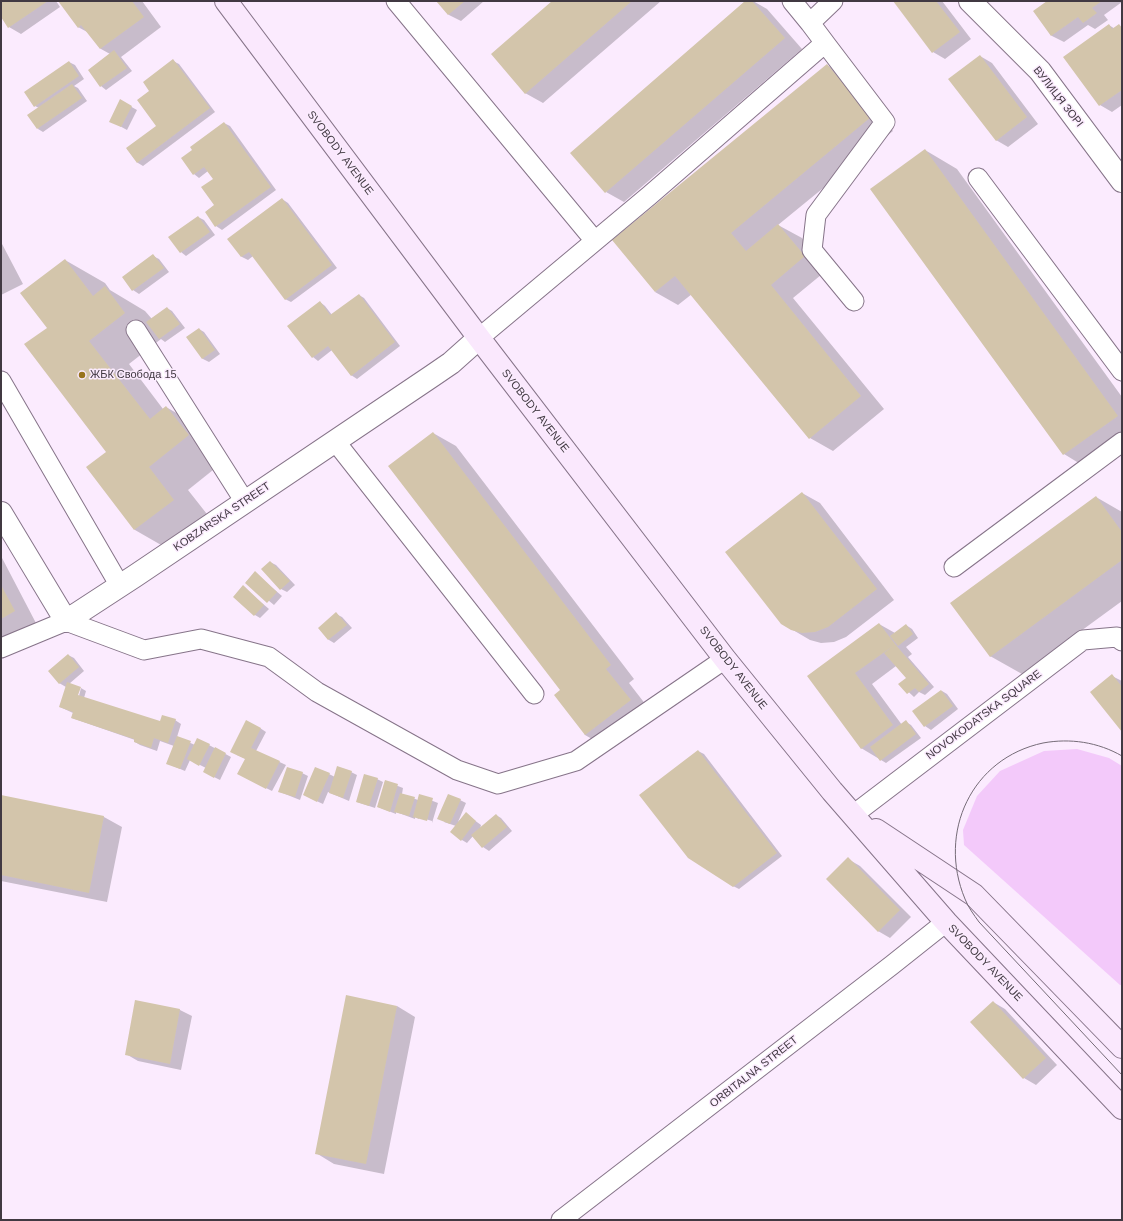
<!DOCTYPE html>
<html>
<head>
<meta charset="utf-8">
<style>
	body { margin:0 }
	#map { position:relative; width:1123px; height:1221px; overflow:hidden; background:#fbebfe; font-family:Arial,sans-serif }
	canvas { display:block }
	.frame { position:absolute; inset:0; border:2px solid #413942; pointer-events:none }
</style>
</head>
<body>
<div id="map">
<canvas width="1123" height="1221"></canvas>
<div class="frame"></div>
</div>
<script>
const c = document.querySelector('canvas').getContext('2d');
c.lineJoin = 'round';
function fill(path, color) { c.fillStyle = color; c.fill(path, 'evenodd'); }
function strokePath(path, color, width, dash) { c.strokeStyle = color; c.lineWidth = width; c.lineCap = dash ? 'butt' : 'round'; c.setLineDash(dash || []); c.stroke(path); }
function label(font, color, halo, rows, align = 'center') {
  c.font = font + ' Arial,sans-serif'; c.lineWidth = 3; c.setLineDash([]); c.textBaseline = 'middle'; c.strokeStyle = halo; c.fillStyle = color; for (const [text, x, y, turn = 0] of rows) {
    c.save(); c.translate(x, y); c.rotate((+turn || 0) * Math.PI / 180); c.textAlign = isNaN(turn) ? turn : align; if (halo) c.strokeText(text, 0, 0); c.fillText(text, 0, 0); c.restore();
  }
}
const green = new Path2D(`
	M1077,749l32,9 13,8v219h-2l-156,-140 -1,-15 14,-34 23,-25 44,-20z`);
const shadow = new Path2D(`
	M3,1h53l4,6 -39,27 -12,-7 -8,-12v-13z
	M59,1h83l19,26 -40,30 11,14 -26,19 -5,-4 9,-32 -9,-5 -12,-16 -11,-6z
	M437,1h47l-23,20 -12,-6z
	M553,1h108l-118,102 -18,-10z
	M747,1h6l14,8 35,40 -178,153 -18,-10z
	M894,1h48l29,38 -26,20 -12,-7z
	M1049,1h73v1l-18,13 4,5 -13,9 -7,-4 -24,17 -12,-6 -17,-25z
	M1109,25l6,4 4,-3 3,1v78l-10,7 -12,-7z
	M980,56l12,7 46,61 -30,23 -12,-7z
	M173,61l6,3 36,48 -72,54 -5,-3 -11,-14 30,-23 -6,-35z
	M69,62l6,3 9,14 -10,7 4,2 9,13 -44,31 -5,-3 1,-21 -4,-2z
	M827,65l23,13 43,53 -115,94 24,13 25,32 -34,28 91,111 -51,42 -23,-13 -118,-144 -14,11 -23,-13z
	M121,101l16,9 -10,20 -11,-6z
	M224,123l6,3 46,64 -54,40 -6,-4 -10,-14 9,-7 -1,-26 -6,-8 -9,7 -5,-4z
	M925,150l32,19 165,228v56l-27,20 -31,-19z
	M282,199l6,4 49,65 -46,34 -6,-3 -32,-43 -5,4 -6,-3 -13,-18z
	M198,217l6,3 11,15 -29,21 -5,-4z
	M1,242l22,42 -22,11z
	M153,256l6,3 10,13 -30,22 -6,-4 -9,-13z
	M65,260l40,23 5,7 35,21 7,8 15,-11 5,3 13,17 -20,14 -4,-3 -32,25 34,45 3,-2 40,23 22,28 -40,32 26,33 -39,30 -40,-23 -48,-63 21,-15 -60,-124z
	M359,295l5,3 36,48 -43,33 -6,-4 -19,-25 -14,11 -5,-4 7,-55 5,4 7,9z
	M199,329l5,3 16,22 -11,8 -6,-3 -16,-22z
	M433,433l23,13 178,233 -5,4 24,31 -45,34 -23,-13z
	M802,493l18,10 74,97 -48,37 -12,5 -13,1 -11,-3 -29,-17z
	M1096,497l26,15v89l-100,73 -32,-18z
	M1,556l36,69 -36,19z
	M270,562l6,3 19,20 -8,7 -6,-3 -19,-20z
	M255,573l27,23 -8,9 -28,-23z
	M243,587l26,22 -9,9 -5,-3z
	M336,614l6,3 10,11 -18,15 -5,-3 -10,-12z
	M879,624l16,9 11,-8 6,4 6,9 -12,9 6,7 -4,3 26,30 -9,8 -6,-3 -5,5 -14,-13 7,-6 -11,-12 -24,18 30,41 4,-3 5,3 10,13 -35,25 -25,-15 -52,-72z
	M68,655l6,3 10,13 -15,13 7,15 2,1 3,-12 5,3 -2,7 76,24 15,-2 6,4 -4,13 18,8h14l22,12 -11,23 -10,-5 -4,-7 -16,-8 -5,11 -12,-5 1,-20 -14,-5 -3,10 -17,-6 -5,-3v-2l-63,-22 1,-5 -13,-6 6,-20 -7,-4z
	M1112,676l10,5v49z
	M942,691l5,3 11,15 -27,21 -6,-4z
	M260,728l6,4 -10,19 30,14 -14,26 -28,-14 2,-18 -9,-4z
	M698,751l6,3 78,102 -43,33 -6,-3z
	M351,772l6,3 -8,26 -21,-9 -5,12 -13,-6 19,-24 6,3z
	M302,773l6,3 -8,24 -20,-8z
	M377,779l6,3 -8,26 -18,-6z
	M385,781l18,7 -1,6 16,6 2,-4 18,7 -6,20v-2l-13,-4v2l-4,-2v2l-19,-7v2l-18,-7z
	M1,796l103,21 18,10 -15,75 -106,-21z
	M460,800l6,3 -8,19 8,-8 15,11 -1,4 16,-14 5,3 11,13 -23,20 -6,-4 -10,-11 -6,7 -5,-3 -6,-14 -12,-4z
	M848,859l12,7 51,51 -21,21 -12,-7z
	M136,1001l44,9 12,6 -11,54 -43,-9 -12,-7z
	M993,1002l12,7 52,56 -21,20 -12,-7 -53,-56z
	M397,1006l18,11 -31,157 -50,-10 -18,-11z`);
const building = new Path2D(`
	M1,1h47l-40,27 -7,-11z
	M58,1h74l12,16 -44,32 -19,-24 -3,3z
	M436,1h29l-17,14z
	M552,1h80l-107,93 -34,-40z
	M745,1h7l33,37 -180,155 -35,-40z
	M893,1h43l24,31 -28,21z
	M1047,1h55l-10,7 5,5 -14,10 -5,-6 -27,19 -18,-25z
	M1109,24l3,5 7,-5 3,4v62l-23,16 -36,-49z
	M114,50l13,18 -27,19 -12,-17z
	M980,55l47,62 -31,24 -48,-62z
	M173,59l37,49 -73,55 -11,-15 30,-22 -19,-26 12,-9 -6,-9z
	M69,61l10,15 -45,31 -10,-15z
	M827,64l44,53 -140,116 15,18 32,-27 27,32 -34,29 90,111 -52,43 -134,-163 -20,16 -43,-52z
	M72,84l10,14 -45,31 -10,-14z
	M120,99l12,7 -11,21 -12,-5z
	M224,122l47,65 -56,40 -10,-15 9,-7 -13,-18 12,-8 -9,-12 -11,8 -12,-17 11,-8 -2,-3z
	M925,149l193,267 -55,39 -193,-266z
	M282,198l50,67 -47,35 -36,-48 -8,5 -14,-18z
	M198,216l12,16 -30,21 -12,-16z
	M153,254l11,14 -32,23 -10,-14z
	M65,259l28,37 12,-10 20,27 -36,28 61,78 16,-13 23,29 -40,32 25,33 -40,30 -48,-63 20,-15 -82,-108 23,-16 -27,-35z
	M359,294l36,48 -44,34 -23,-30 -16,12 -25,-32 33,-25 10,14z
	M167,307l13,17 -21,15 -13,-17z
	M199,328l16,22 -13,9 -16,-22z
	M433,432l178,233 -5,4 25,31 -46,35 -31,-40 6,-5 -172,-224z
	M802,492l75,97 -49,38 -13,5 -13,1 -11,-3 -10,-6 -56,-72z
	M1096,496l26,36v28l-132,97 -40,-54z
	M270,561l20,20 -10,9 -19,-21z
	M255,571l22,21 -10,11 -22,-20z
	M1,585l14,26 -14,8z
	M243,585l21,20 -10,11 -21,-19z
	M336,612l11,13 -19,15 -10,-12z
	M879,623l16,21 34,40 -10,8 -4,-4 -8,6 -9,-10 8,-6 -22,-25 9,-7 -38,27 38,52 -32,24 -54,-73z
	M906,624l7,10 -15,12 -8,-10z
	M68,654l11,13 -20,17 -11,-13z
	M1112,674l10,13v45l-32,-40z
	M67,682l14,5 -3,8 82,26 2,-6 14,4 -8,24 -14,-5 -3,10 -17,-6v-3l-63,-21 2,-6 -14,-5z
	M941,690l12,16 -29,21 -12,-16z
	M246,720l15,8 -10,20 29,13 -14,28 -29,-15 8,-15 -15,-7z
	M906,720l10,14 -36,27 -10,-14z
	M177,736l14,5 -11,28 -14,-5z
	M197,738l13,6 -11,22 -12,-7z
	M215,747l11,6 -12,25 -11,-6z
	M698,750l79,103 -44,34 -45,-29 -49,-63z
	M337,766l15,5 -9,27 -14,-5z
	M287,767l16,5 -8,25 -17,-5z
	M315,767l15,6 -13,29 -14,-7z
	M364,774l14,4 -9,28 -13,-4z
	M385,780l13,4 -8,28 -13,-5z
	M400,793l15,4 -6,19 -15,-4z
	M419,794l14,4 -6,23 -14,-4z
	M448,794l13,5 -11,25 -13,-5z
	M1,795l103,21 -15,77 -88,-18z
	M466,812l10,9 -15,20 -11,-9z
	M496,814l11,13 -25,21 -11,-13z
	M848,857l52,53 -22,22 -52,-53z
	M346,995l51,11 -31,158 -51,-10z
	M135,1000l45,9 -10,55 -45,-9z
	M993,1001l53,57 -23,21 -53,-57z`);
const service = new Path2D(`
	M396,1l199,240
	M792,1l18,22 23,-22
	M825,43l60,79 -69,93 -4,35 42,51
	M978,178l144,193
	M136,330l109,172
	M479,338l171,-143 175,-152 -15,-20
	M1,381l119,205
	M335,441l199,253
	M954,567l168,-125
	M1,648l65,-27 78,29 57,-11 68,18 48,35 140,78 41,14 78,-23 149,-102
	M853,815l230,-175 34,-3 5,4
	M561,1220l331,-255 54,-43`);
const minor = new Path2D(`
	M970,1l70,70 82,110
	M1,513l65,108 69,-45 297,-200 19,-13 28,-25`);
const secondary = new Path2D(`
	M226,1l253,337 246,321 107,132 114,131 176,186
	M876,830l98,65 148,152`);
const tram = new Path2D(`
	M1122,756c-24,-14 -52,-18 -79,-13 -71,15 -106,89 -78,156 3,8 9,16 14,23l143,153`);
const markers = [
	[82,375,4,"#98731d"]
];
const streetNames = [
	["ВУЛИЦЯ ЗОРІ",1058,97,52],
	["SVOBODY AVENUE",340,153,53],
	["SVOBODY AVENUE",535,411,52],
	["KOBZARSKA STREET",222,517,-34],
	["SVOBODY AVENUE",733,668,52],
	["NOVOKODATSKA SQUARE",984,715,-37],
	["SVOBODY AVENUE",985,963,46],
	["ORBITALNA STREET",754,1072,-38]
];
const poiNames = [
	["ЖБК Свобода 15",90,375]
];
fill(green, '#f3c9fa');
fill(shadow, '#0003');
fill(building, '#d3c5ab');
strokePath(service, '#867489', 21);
strokePath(minor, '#867489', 24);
strokePath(secondary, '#867489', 24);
strokePath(service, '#fff', 19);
strokePath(minor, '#fff', 22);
strokePath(secondary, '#fae8fd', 22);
strokePath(tram, '#756b77', 1);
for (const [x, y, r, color] of markers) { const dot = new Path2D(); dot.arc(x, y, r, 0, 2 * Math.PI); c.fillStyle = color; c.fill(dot); strokePath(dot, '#fbebfe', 1.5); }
label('11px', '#413942', '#fbebfe', streetNames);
label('11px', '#413942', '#fbebfe', poiNames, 'left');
</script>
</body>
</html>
